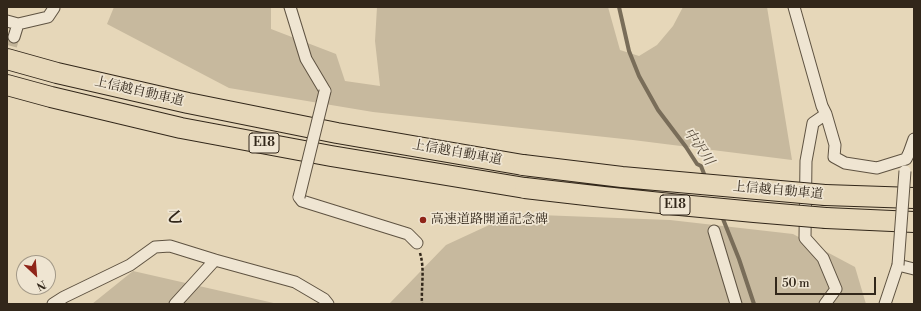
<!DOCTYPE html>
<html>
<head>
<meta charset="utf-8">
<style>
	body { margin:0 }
	#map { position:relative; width:921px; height:311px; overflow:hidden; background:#e6d7b9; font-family:"Libre Bodoni",serif }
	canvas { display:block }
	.frame { position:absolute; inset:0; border:8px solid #32271a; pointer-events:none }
	.north { position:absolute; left:16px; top:255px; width:40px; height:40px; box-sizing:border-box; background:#efe5d2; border:1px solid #a39988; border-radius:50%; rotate:154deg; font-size:11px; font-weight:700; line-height:16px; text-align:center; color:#32271a }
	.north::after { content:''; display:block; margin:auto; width:14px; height:18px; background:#8f2418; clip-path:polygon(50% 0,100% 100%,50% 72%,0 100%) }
	.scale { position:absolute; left:775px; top:277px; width:101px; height:18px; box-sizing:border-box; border:2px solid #32271a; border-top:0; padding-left:5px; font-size:12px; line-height:14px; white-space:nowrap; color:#32271a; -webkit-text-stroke:3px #efe5d2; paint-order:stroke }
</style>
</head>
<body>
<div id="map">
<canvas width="921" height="311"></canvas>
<div class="frame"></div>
<div class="north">N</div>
<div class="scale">50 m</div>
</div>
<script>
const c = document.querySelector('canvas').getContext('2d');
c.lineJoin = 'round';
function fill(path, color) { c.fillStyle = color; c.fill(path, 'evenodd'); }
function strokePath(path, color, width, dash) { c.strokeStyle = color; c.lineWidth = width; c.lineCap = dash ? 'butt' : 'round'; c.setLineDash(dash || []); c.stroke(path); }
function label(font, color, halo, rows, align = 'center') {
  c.font = font + ' "Libre Bodoni","Noto Serif JP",serif'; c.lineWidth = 3.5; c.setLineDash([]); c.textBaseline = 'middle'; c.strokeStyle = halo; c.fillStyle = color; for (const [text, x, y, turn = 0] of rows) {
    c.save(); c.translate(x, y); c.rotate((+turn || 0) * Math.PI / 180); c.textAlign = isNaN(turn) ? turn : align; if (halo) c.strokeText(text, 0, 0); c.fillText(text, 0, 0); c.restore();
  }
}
const green = new Path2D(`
	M114,7h157v22l65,25 9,27 35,5 -5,-45 2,-34h231l12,43 19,6 18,-11 16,-19 10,-19h84l25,153 -159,-20 -260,-28 -144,-24 -122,-64z
	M513,214l157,6 123,14 62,33 11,37h-477l57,-59z
	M133,271l145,33h-186z`);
const stream = new Path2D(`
	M619,7l10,44 10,25 19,34 28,37 11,17 4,2 5,13
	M721,214l18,45 15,45`);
const minorTunnel = new Path2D(`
	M7,62l7,-25`);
const path = new Path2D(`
	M420,253c5,16 1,35 2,51`);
const minor = new Path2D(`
	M290,7l16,52 19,32
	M794,7l28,99 4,8 -13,9 -7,38 -1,77 18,20 13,31 -11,15
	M7,21l11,3 30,-7 6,-9v-1
	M14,37l4,-13
	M826,114l9,31 -1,12 11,6 32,5 29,-9 3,-6 5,-14
	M299,197l3,4 106,33 9,9
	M714,231l22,73
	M53,304l11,-7 66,-32 25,-18 15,-1 45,14 80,22 29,17 4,5
	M175,304l40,-44
	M885,304l13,-39 16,4`);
const motorway = new Path2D(`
	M7,59l50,14 131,30 149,30 186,32
	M7,85l44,12 130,31 150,28 194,32
	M825,195l89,3
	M826,218l88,4`);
const minorBridge = new Path2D(`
	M299,197l26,-106
	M898,265l7,-94`);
const motorwayBridge = new Path2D(`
	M523,165l99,12 203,18
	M525,188c100,12 200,22 301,30`);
const markers = [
	[423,220,4,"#8f2418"]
];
const shields = [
	[264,143,30],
	[675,205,30]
];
const shieldNames = [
	["E18",264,143],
	["E18",675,205]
];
const streetNames = [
	["上信越自動車道",139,92,13],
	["上信越自動車道",457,153,10],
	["上信越自動車道",778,191,5]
];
const poiNames = [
	["高速道路開通記念碑",431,220]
];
const waterNames = [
	["中沢川",698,147,55]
];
const quarterNames = [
	["乙",175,218]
];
fill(green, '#c7b99e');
strokePath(stream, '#796d59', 4);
strokePath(minorTunnel, '#c2b499', 11, [11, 5.5]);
strokePath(minor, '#5f5342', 13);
strokePath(motorway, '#32271a', 22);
strokePath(path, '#32271a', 2.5, [3, 2]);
strokePath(minor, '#efe5d2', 11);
strokePath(motorway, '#e6d7b9', 20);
strokePath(minorBridge, '#5f5342', 13, []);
strokePath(motorwayBridge, '#32271a', 22, []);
strokePath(minorBridge, '#efe5d2', 11);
strokePath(motorwayBridge, '#e6d7b9', 20);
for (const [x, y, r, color] of markers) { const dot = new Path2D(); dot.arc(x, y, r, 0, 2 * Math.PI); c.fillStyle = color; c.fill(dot); strokePath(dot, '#efe5d2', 1.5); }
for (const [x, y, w] of shields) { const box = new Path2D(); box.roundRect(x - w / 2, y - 10, w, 20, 3); c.fillStyle = '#efe5d2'; c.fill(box); strokePath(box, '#32271a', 1); }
label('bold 12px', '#32271a', null, shieldNames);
label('13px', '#32271a', '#efe5d2', streetNames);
label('13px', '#32271a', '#efe5d2', poiNames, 'left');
label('italic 14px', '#564a3a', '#efe5d2', waterNames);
label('bold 15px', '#32271a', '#efe5d2', quarterNames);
</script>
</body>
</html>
